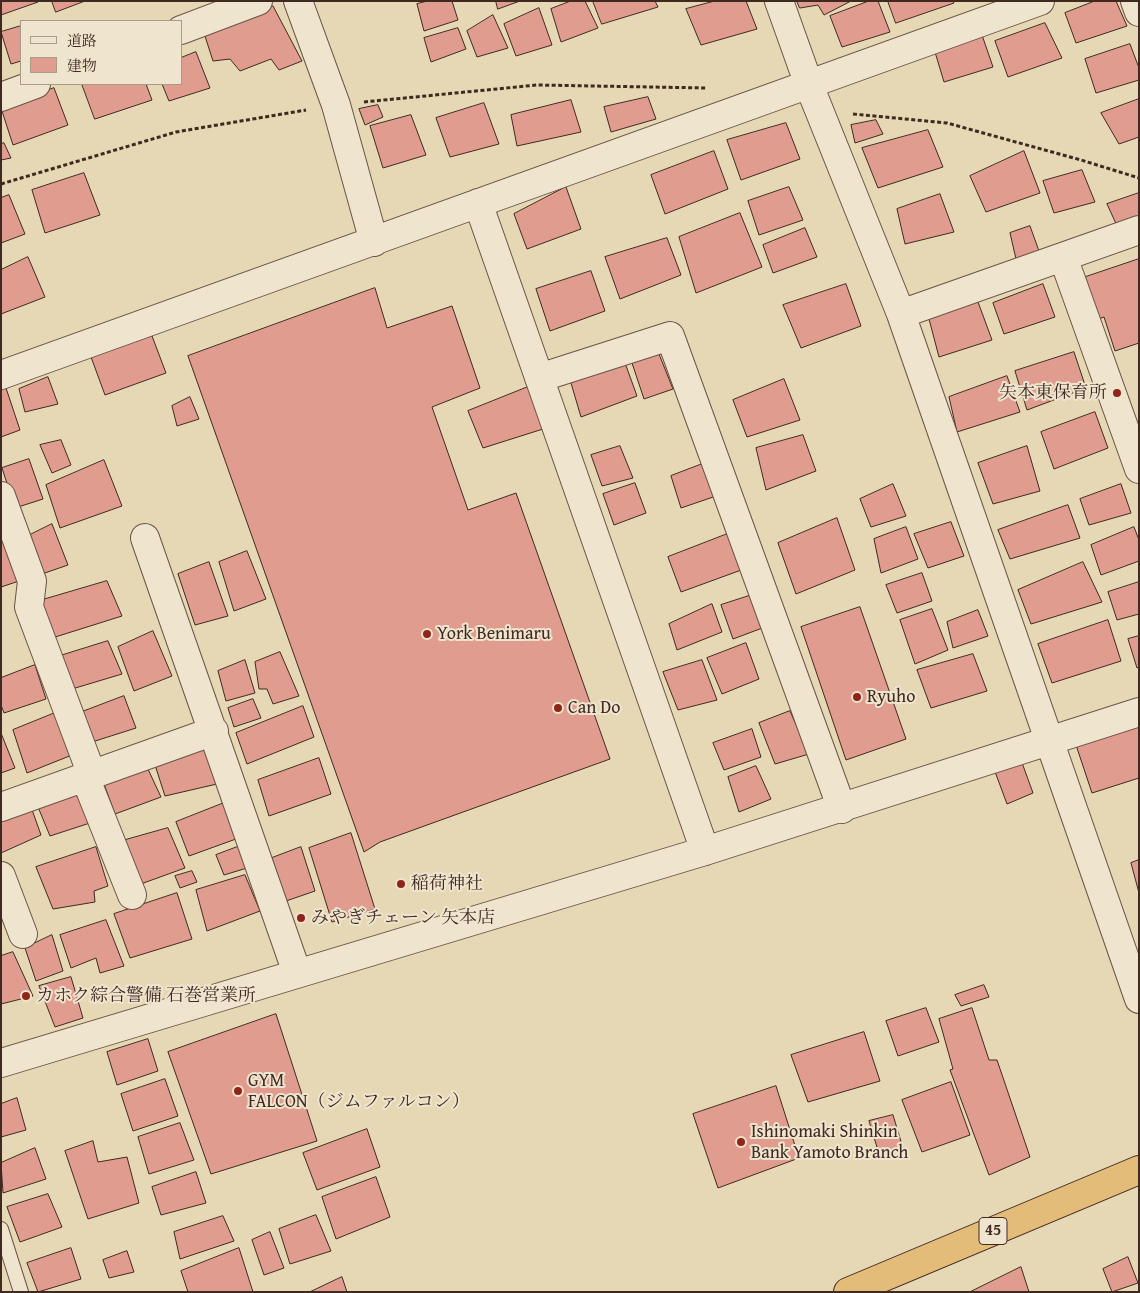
<!DOCTYPE html>
<html>
<head>
<meta charset="utf-8">
<style>
	body { margin:0 }
	#map { position:relative; width:1140px; height:1293px; overflow:hidden; background:#e6d7b5; font-family:"Gentium Book Plus","Noto Serif JP",serif }
	canvas { display:block }
	.frame { position:absolute; inset:0; border:2px solid #402920; pointer-events:none }
	.legend { position:absolute; left:20px; top:20px; width:162px; height:65px; box-sizing:border-box; background:#efe5cf; border:1px solid #a99a89; margin:0; padding:6px 9px; list-style:none; font-size:15px; color:#402920 }
	.legend li { display:flex; align-items:center; gap:10px; height:25px }
	.legend b { width:25px; border:1px solid #a99a89 }
</style>
</head>
<body>
<div id="map">
<canvas width="1140" height="1293"></canvas>
<div class="frame"></div>
<ul class="legend">
<li><b style="height:6px;background:#efe5cf"></b>道路</li>
<li><b style="height:14px;background:#e19c90"></b>建物</li>
</ul>
</div>
<script>
const c = document.querySelector('canvas').getContext('2d');
c.lineJoin = 'round';
function fill(path, color) { c.fillStyle = color; c.fill(path, 'evenodd'); }
function strokePath(path, color, width, dash) { c.strokeStyle = color; c.lineWidth = width; c.lineCap = dash ? 'butt' : 'round'; c.setLineDash(dash || []); c.stroke(path); }
function label(font, color, halo, rows, align = 'center') {
  c.font = font + ' "Gentium Book Plus","Noto Serif JP",serif'; c.lineWidth = 4; c.setLineDash([]); c.textBaseline = 'middle'; c.strokeStyle = halo; c.fillStyle = color; for (const [text, x, y, turn = 0] of rows) {
    c.save(); c.translate(x, y); c.rotate((+turn || 0) * Math.PI / 180); c.textAlign = isNaN(turn) ? turn : align; if (halo) c.strokeText(text, 0, 0); c.fillText(text, 0, 0); c.restore();
  }
}
const building = new Path2D(`
	M1,1h36l1,1 -37,13z
	M52,1h33l-29,11z
	M428,1h24l6,19 -34,11 -7,-27z
	M496,1h24l-22,8z
	M571,1h14l13,27 -37,14 -10,-33z
	M593,1h62l3,6 -56,17z
	M715,1h31l11,28 -56,16 -15,-36z
	M797,1h54l-27,14 -6,-10 -18,3z
	M869,1h9l12,31 -48,15 -12,-31z
	M888,1h65l1,2 -58,20z
	M1095,1h21l11,25 -51,17 -11,-30z
	M273,6l29,55 -23,9 -8,-11 -31,12 -10,-12 -17,2 -9,-28z
	M539,8l13,37 -36,11 -12,-32z
	M493,15l15,33 -31,9 -10,-26z
	M1045,23l17,35 -54,19 -13,-36z
	M21,26v35l-10,3 -10,-32z
	M458,28l8,21 -35,13 -7,-24z
	M982,35l11,32 -49,15 -9,-30z
	M1130,44l9,24v12l-43,13 -11,-34z
	M196,52l14,36 -41,13 -7,-17h19v-26z
	M82,84h64l6,16 -57,19z
	M54,88l14,37 -55,20 -12,-37z
	M648,97l8,22 -45,13 -7,-25z
	M1139,99v38l-20,7 -18,-31z
	M571,100l10,32 -64,14 -6,-31z
	M484,103l15,41 -49,13 -14,-39z
	M378,105l5,12 -18,8 -6,-16z
	M411,115l15,40 -43,13 -13,-42z
	M876,120l7,14 -28,9 -4,-18z
	M786,123l14,36 -59,21 -14,-40z
	M928,130l15,37 -65,21 -16,-40z
	M4,143l7,15 -10,2v-16z
	M714,151l14,38 -63,25 -14,-39z
	M1024,151l16,42 -54,19 -16,-36z
	M1082,170l13,32 -41,11 -11,-32z
	M84,173l16,42 -55,18 -13,-43z
	M566,187l15,42 -54,20 -13,-35z
	M789,187l14,33 -44,15 -11,-34z
	M1139,193v28l-21,7 -11,-24z
	M940,194l14,38 -49,12 -8,-35z
	M9,195l16,39 -24,9v-45z
	M740,213l22,54 -66,26 -17,-56z
	M1030,226l9,25 -23,8 -6,-26z
	M805,228l12,29 -44,16 -10,-28z
	M667,238l14,37 -61,24 -15,-42z
	M28,257l17,40 -44,17v-44z
	M1139,259v84l-24,8 -11,-34 -28,10 -14,-42z
	M591,271l14,40 -55,20 -14,-42z
	M846,284l15,42 -60,22 -18,-43z
	M1043,284l12,33 -51,17 -11,-31z
	M375,288l12,40 65,-22 28,82 -48,19 36,103 48,-17 94,266 -230,83 -16,10 -176,-496z
	M978,302l14,38 -53,17 -10,-38z
	M152,336l14,37 -61,22 -14,-38z
	M657,349l16,40 -29,10 -13,-39z
	M1074,352l12,36 -59,22 -12,-39z
	M625,363l12,33 -56,21 -10,-34z
	M1007,376l13,36 -63,20 -8,-35z
	M48,377l10,27 -33,8 -6,-23z
	M784,379l16,41 -53,17 -14,-37z
	M528,387l15,42 -60,19 -15,-37z
	M6,388l14,42 -19,7v-48z
	M190,397l9,22 -22,7 -5,-20z
	M1095,412l13,36 -54,21 -13,-37z
	M803,435l13,36 -50,19 -10,-42z
	M61,440l10,25 -19,8 -12,-28z
	M620,446l13,32 -31,8 -11,-31z
	M1027,446l13,45 -47,13 -15,-41z
	M29,459l14,40 -28,9 -13,-40z
	M104,460l18,46 -62,22 -14,-43z
	M705,463l14,32 -38,13 -10,-32z
	M635,483l11,30 -32,12 -11,-31z
	M893,484l13,32 -35,11 -11,-28z
	M1121,484l10,29 -42,12 -9,-26z
	M1068,505l12,33 -70,21 -12,-29z
	M837,518l18,52 -59,24 -18,-51z
	M951,522l13,34 -36,12 -14,-34z
	M52,524l16,41 -29,10 -13,-38z
	M906,527l12,32 -37,14 -7,-34z
	M1134,527l5,13v21l-38,14 -10,-30z
	M730,533l14,36 -63,23 -13,-35z
	M7,541l12,40 -18,6v-44z
	M247,551l19,48 -32,12 -15,-49z
	M209,562l19,54 -33,9 -17,-51z
	M1083,562l19,40 -71,22 -13,-34z
	M922,573l10,28 -35,12 -11,-28z
	M107,581l15,35 -70,22 -13,-37z
	M1139,582v32l-22,6 -9,-28z
	M752,595l13,32 -32,12 -12,-34z
	M712,604l10,28 -45,18 -8,-26z
	M860,607l46,132 -60,21 -45,-133z
	M932,609l16,41 -33,14 -15,-44z
	M978,610l10,26 -35,12 -6,-26z
	M1108,620l13,41 -69,22 -14,-39z
	M153,631l19,45 -38,15 -16,-44z
	M1139,636v31l-2,1 -9,-29z
	M108,641l14,33 -50,15 -12,-33z
	M746,643l13,36 -37,15 -15,-36z
	M280,652l19,44 -26,8 -6,-15h-8l-4,-27z
	M973,654l14,37 -56,17 -14,-38z
	M245,660l10,33 -29,8 -8,-30z
	M702,660l15,40 -39,10 -15,-38z
	M35,665l11,34 -42,14 -3,-8v-27z
	M124,696l12,32 -44,14 -10,-30z
	M253,699l8,19 -27,9 -6,-19z
	M303,706l11,31 -67,27 -11,-31z
	M790,711l19,43 -34,10 -16,-41z
	M55,713l17,42 -45,18 -14,-43z
	M1139,723v55l-47,15 -17,-51z
	M752,729l9,28 -37,13 -11,-27z
	M1,733l14,35 -14,5z
	M203,744l14,40 -52,12 -10,-31z
	M319,758l12,36 -62,22 -11,-36z
	M1021,760l12,33 -26,11 -13,-35z
	M756,766l15,33 -32,13 -11,-35z
	M147,767l14,30 -46,17 -11,-30z
	M82,790l11,32 -43,14 -12,-29z
	M224,803l12,36 -47,17 -13,-34z
	M30,804l11,31 -40,18v-37z
	M168,828l17,40 -47,17 -16,-44z
	M351,833l24,76 -43,13 -23,-74z
	M240,846l7,22 -23,7 -8,-20z
	M96,847l12,39 -14,5 1,11 -42,7 -17,-42z
	M301,847l14,44 -29,10 -14,-43z
	M1139,860v33l-8,-30z
	M192,871l5,11 -17,6 -5,-12z
	M245,875l15,36 -53,20 -11,-41z
	M177,893l15,46 -62,19 -16,-44z
	M106,920l18,46 -24,7 -4,-15 -25,10 -11,-33z
	M52,935l11,36 -27,10 -11,-33z
	M13,952l20,44 -32,8v-48z
	M71,977l12,41 -28,9 -16,-41z
	M984,985l5,12 -28,9 -6,-11z
	M926,1008l13,34 -41,14 -12,-35z
	M972,1008l17,52h8l33,97 -41,18 -39,-105 3,-1 -14,-50z
	M276,1014l41,127 -106,33 -43,-122z
	M864,1032l16,49 -72,21 -17,-47z
	M148,1039l10,32 -41,14 -10,-33z
	M165,1079l13,37 -45,15 -12,-37z
	M951,1082l19,53 -48,17 -20,-52z
	M776,1086l23,72 -81,30 -25,-74z
	M17,1098l9,32 -25,7v-33z
	M893,1115l10,33 -23,9 -11,-36z
	M180,1123l14,37 -45,14 -11,-37z
	M367,1129l13,38 -63,23 -14,-37z
	M93,1141l5,21 29,-5 12,46 -51,16 -23,-68z
	M35,1148l11,31 -43,14 -2,-30z
	M196,1172l10,31 -45,12 -9,-28z
	M376,1177l14,40 -54,22 -14,-42z
	M48,1194l14,33 -42,15 -13,-35z
	M316,1215l15,36 -41,13 -11,-35z
	M223,1216l11,25 -54,18 -6,-27z
	M270,1232l14,36 -20,7 -12,-35z
	M71,1248l10,31 -43,13 -11,-29z
	M239,1248l14,44h-65l-7,-21z
	M127,1251l7,21 -25,6 -6,-18z
	M1128,1257l10,26 -26,9 -9,-23z
	M1021,1267l8,25h-59z
	M342,1277l5,15h-37z`);
const path = new Path2D(`
	M364,102l173,-17 170,3
	M853,114l94,9 134,37 58,18
	M1,184l175,-52 130,-22`);
const lane = new Path2D(`
	M1,1229l20,63`);
const street = new Path2D(`
	M298,1l38,104 38,137
	M779,1l30,84 92,229 238,685
	M1135,1l4,11
	M181,30l77,-29
	M1,97l35,-13
	M478,203l227,648
	M1063,257l76,212
	M901,314l238,-84
	M1,375l1039,-374
	M539,378l131,-42 172,473
	M1,496l31,85 -3,26 63,168
	M145,538l152,435
	M85,777l47,118
	M1,807l213,-76
	M1,876l22,58
	M1,1063l704,-212 434,-139`);
const highway = new Path2D(`
	M848,1292l291,-122`);
const markers = [
	[1117,393,5,"#8f2418"],
	[427,634,5,"#8f2418"],
	[857,697,5,"#8f2418"],
	[558,708,5,"#8f2418"],
	[401,884,5,"#8f2418"],
	[301,918,5,"#8f2418"],
	[26,996,5,"#8f2418"],
	[238,1091,5,"#8f2418"],
	[741,1142,5,"#8f2418"]
];
const shields = [
	[993,1231,28]
];
const shieldNames = [
	["45",993,1231]
];
const poiNames = [
	["矢本東保育所",1107,393,"right"],
	["York Benimaru",437,634],
	["Ryuho",867,697],
	["Can Do",568,708],
	["稲荷神社",411,884],
	["みやぎチェーン 矢本店",311,918],
	["カホク綜合警備 石巻営業所",36,996],
	["GYM",248,1081],
	["FALCON（ジムファルコン）",248,1102],
	["Ishinomaki Shinkin",751,1132],
	["Bank Yamoto Branch",751,1153]
];
fill(building, '#e19c90');
strokePath(building, '#402920', 1);
strokePath(lane, '#6a5445', 16);
strokePath(street, '#6a5445', 30);
strokePath(highway, '#402920', 30);
strokePath(path, '#402920', 3, [4, 2.5]);
strokePath(lane, '#efe5cf', 14);
strokePath(street, '#efe5cf', 28);
strokePath(highway, '#e3bc7a', 28);
for (const [x, y, r, color] of markers) { const dot = new Path2D(); dot.arc(x, y, r, 0, 2 * Math.PI); c.fillStyle = color; c.fill(dot); strokePath(dot, '#efe5cf', 2); }
for (const [x, y, w] of shields) { const box = new Path2D(); box.roundRect(x - w / 2, y - 13.5, w, 27, 4); c.fillStyle = '#efe5cf'; c.fill(box); strokePath(box, '#402920', 1); }
label('bold 16px', '#402920', null, shieldNames);
label('18px', '#402920', '#efe5cf', poiNames, 'left');
</script>
</body>
</html>
